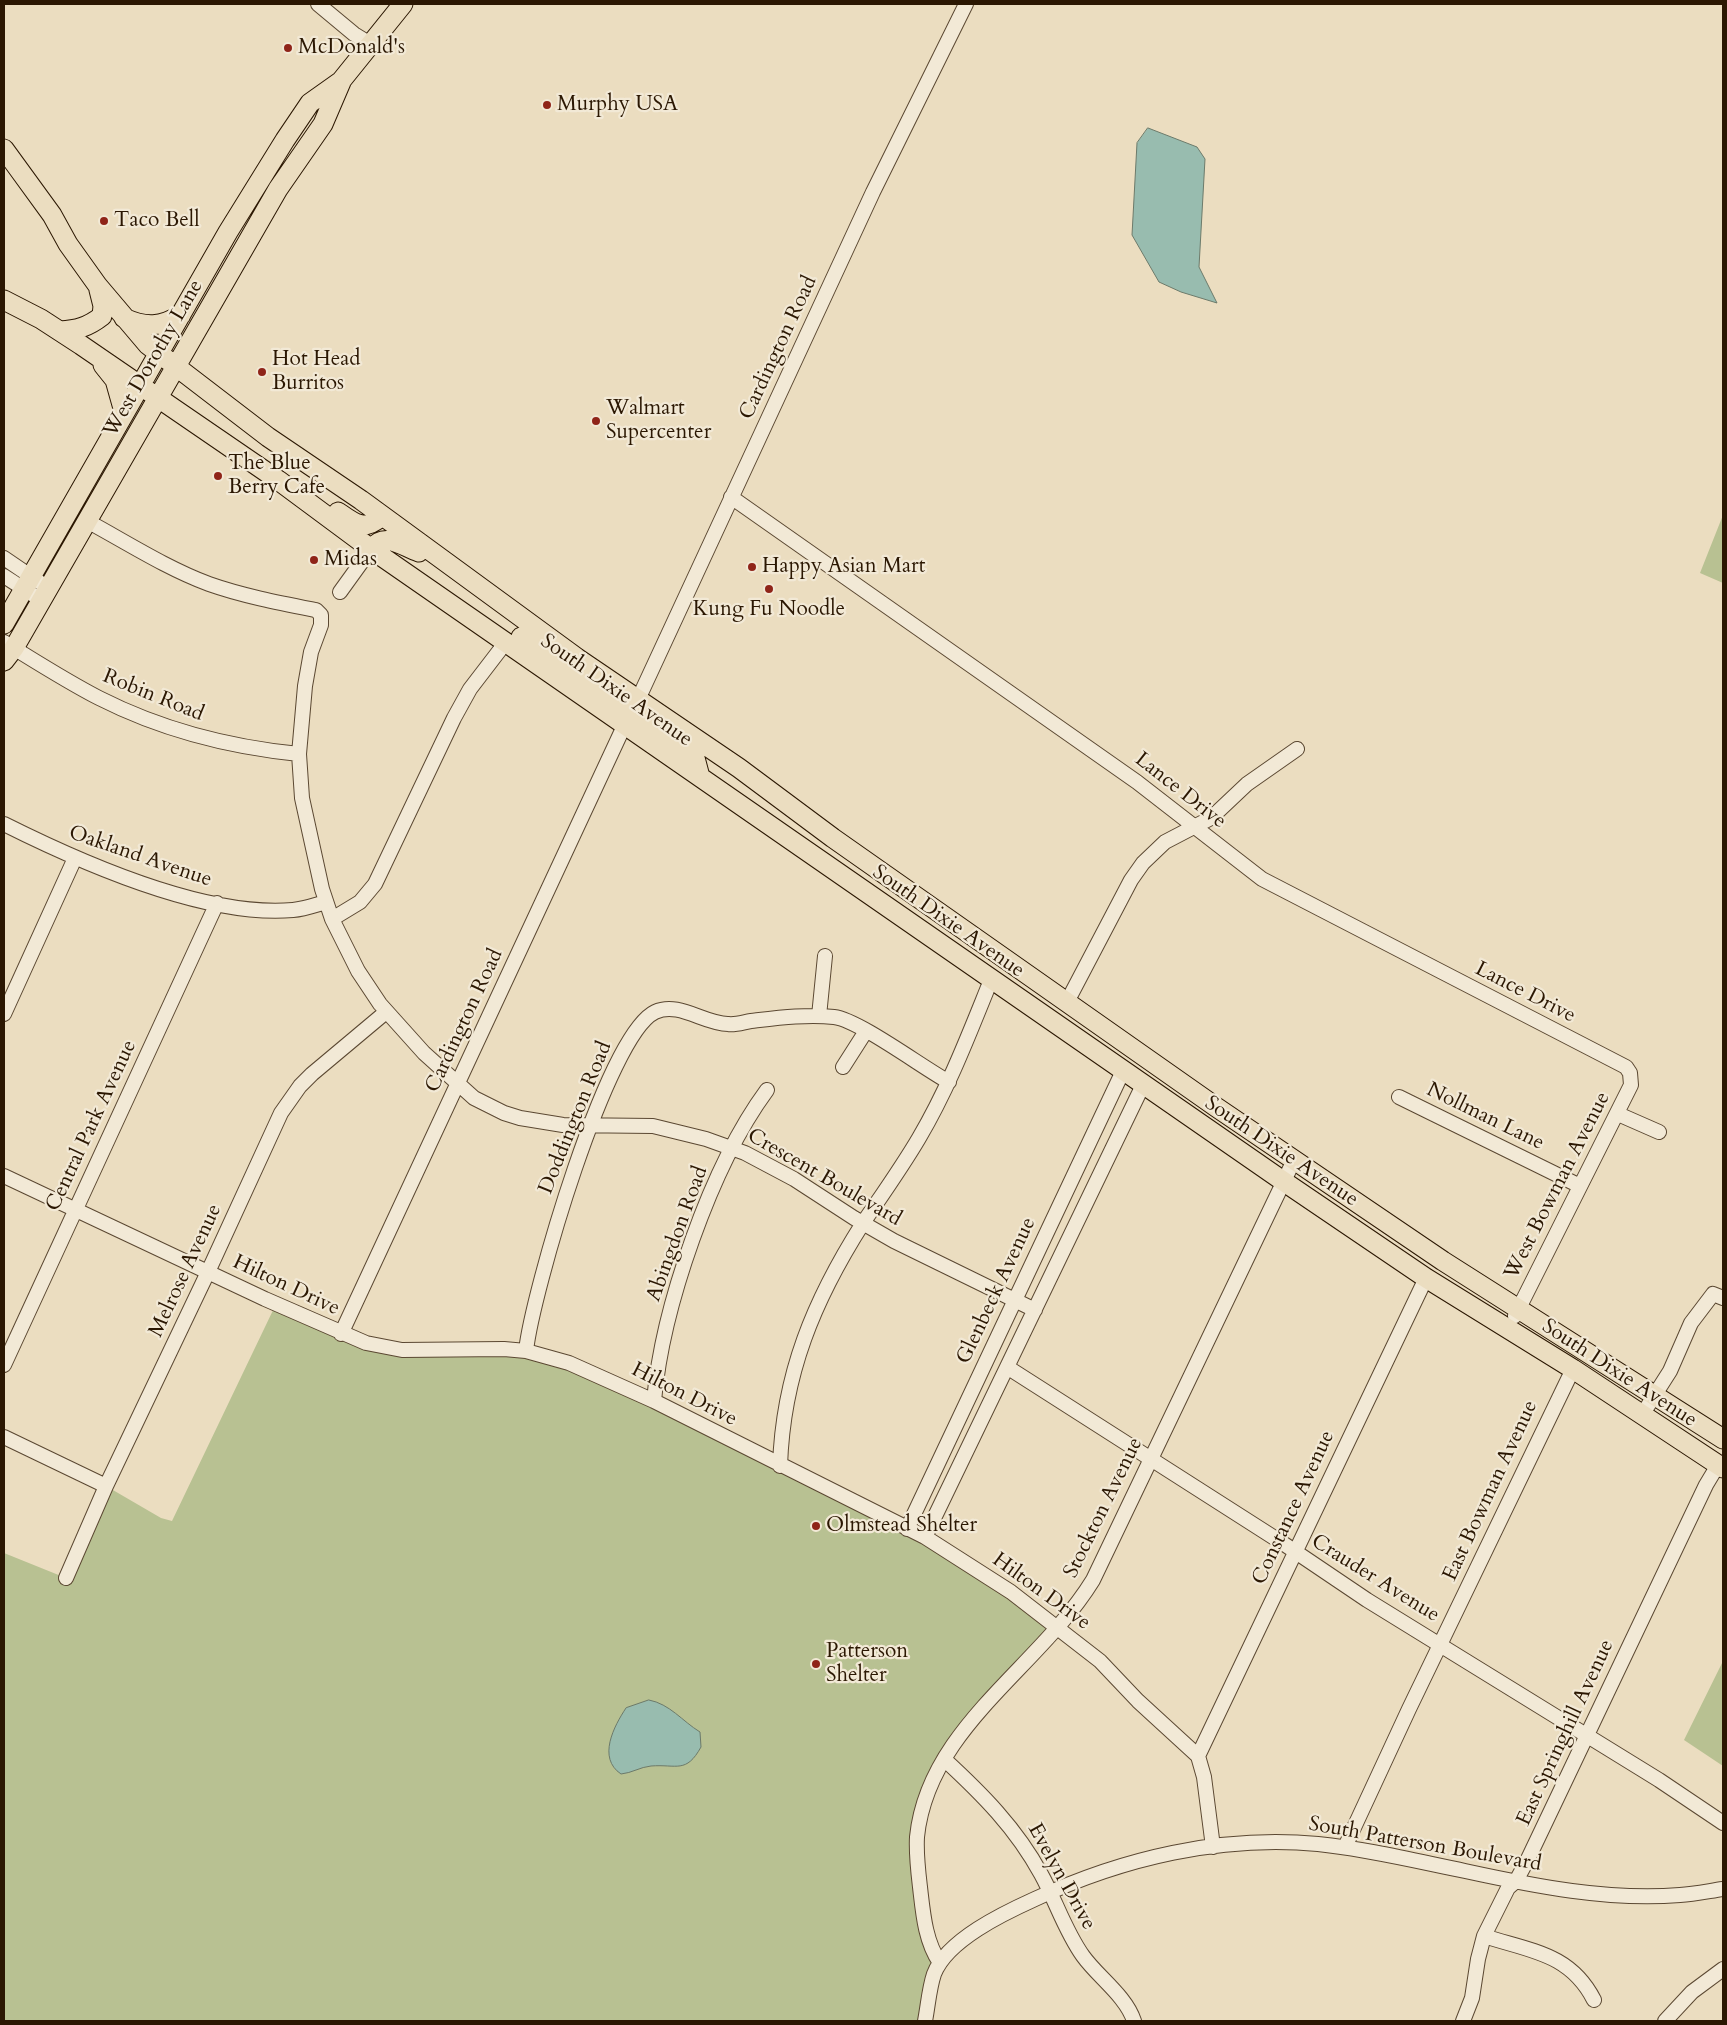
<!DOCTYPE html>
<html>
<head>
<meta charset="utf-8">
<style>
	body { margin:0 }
	#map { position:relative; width:1727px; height:2025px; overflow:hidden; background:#ebddc0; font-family:Cardo,serif }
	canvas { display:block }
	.frame { position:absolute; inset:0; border:5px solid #2b1702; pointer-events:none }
</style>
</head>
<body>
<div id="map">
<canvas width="1727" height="2025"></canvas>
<div class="frame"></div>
</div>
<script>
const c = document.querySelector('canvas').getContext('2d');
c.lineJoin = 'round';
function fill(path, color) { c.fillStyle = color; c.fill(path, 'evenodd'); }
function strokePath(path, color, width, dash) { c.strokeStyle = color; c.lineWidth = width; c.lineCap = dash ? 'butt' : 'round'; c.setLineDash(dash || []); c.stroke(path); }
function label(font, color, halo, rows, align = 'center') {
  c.font = font + ' Cardo,serif'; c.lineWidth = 4.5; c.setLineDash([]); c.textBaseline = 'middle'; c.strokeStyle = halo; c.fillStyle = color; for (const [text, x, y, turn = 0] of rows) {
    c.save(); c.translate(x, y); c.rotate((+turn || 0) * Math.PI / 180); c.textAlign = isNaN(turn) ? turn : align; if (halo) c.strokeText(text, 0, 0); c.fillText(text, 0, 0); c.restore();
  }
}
const green = new Path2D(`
	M1723,515v68l-23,-10z
	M276,1304l90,39 180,13 379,181 132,92 -117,137 -23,89 23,108 -15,58h-921v-468l62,25 40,-92 55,32 11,3z
	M1723,1661v105l-39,-26z`);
const water = new Path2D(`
	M1148,128l49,19 8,12 -6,108 18,36 -36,-11 -22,-10 -27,-47 5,-92z
	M649,1700c21,4 33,21 51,32l1,15c-15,27 -24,17 -50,19 -11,1 -19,7 -30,8 -24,-16 -7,-48 5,-66z`);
const minor = new Path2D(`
	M318,4l36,30 18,11
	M731,497l406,285 125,97 364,188 4,6 1,12 -116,231
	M87,521c39,21 79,47 122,63 34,12 71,19 107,26l5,5v10l-10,27 -6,34 -6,68 3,44 20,91 10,30 26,52 22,33 44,49 50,45 30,15 16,5 43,7 90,1 53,13 39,14 49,26 60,39 40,23 141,69
	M4,558l44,30
	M4,576l37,24
	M340,592l31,-43
	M4,642c31,19 62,39 95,56 63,32 129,49 200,56
	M635,706l238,-514 93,-188
	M4,824c78,39 201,94 289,86 12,-1 22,-5 33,-8
	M332,919l28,-17 15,-18 79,-166 16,-29 36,-47
	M1067,1002l64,-122 12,-17 22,-21 46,-24 36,-34 50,-35
	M4,1014l71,-156
	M819,1016l6,-60
	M843,1067l23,-36
	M1399,1097l181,89
	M1618,1114l41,18
	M4,1176l261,123 101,44 36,7 102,-1 22,2 43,12 85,38 271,136 86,55 89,69 38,40 60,55 6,21 9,70
	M341,1334l284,-610
	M526,1351c6,-57 81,-316 129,-339 24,-11 49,12 73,12 8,1 16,-2 23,-3 26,-3 56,-7 83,-4 25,3 89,51 115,65
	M4,1365l213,-462
	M1007,1367l277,177 83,56 292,180 64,43
	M654,1401c8,-93 57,-235 113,-311
	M1642,1415l28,-44 21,-48 22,-29 10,4
	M4,1437l102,49
	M780,1466c3,-92 34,-166 83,-243 19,-28 39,-56 56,-85 30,-51 50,-104 72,-158
	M907,1529l216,-458
	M925,1537l218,-452
	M66,1578l40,-92 102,-214 73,-159 19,-27 12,-12 74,-62
	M1198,1756l228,-478
	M944,1759c38,35 72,69 97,115 15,27 24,57 42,82 15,21 43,40 51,65
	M1345,1847l64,-138 164,-340
	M1484,1936c46,15 86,17 110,64
	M940,1963c-15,-22 -17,-50 -20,-76 -2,-17 -4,-33 -3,-50 11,-109 122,-169 176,-257l201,-420
	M925,2021c3,-15 4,-32 9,-47 13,-34 70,-61 101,-75 88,-41 186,-64 283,-55 49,5 98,17 147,27 69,15 144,30 215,24 14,-1 29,-4 43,-6
	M1463,2021l9,-23 6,-39 6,-23 24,-48 8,-7 12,-22 178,-374 12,-20
	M1665,2021l27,-29 31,-23`);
const major = new Path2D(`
	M4,149l48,66 16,29 30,42 50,59 120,92 93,63 216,158 162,110 94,70 383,269 227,154 280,178
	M4,300l37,19 40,26 197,135 93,69 912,632 143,97 147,91 150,99
	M124,318c22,10 37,9 57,-3
	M60,331c17,-1 28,-4 42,-15l1,-10 -4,-16
	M103,365l12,15 9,32
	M338,512c17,12 26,20 44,4
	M371,549c14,-18 31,-3 48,3
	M4,624l224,-392 57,-92 25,-37 31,-22 62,-77
	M521,637l27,17 25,3
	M4,661l10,-13 264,-459 45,-65 18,-42
	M546,667l16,1 23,9 96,67 14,14 5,19`);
const markers = [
	[288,48,5,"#8f2418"],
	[547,105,5,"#8f2418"],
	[104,221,5,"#8f2418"],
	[262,372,5,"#8f2418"],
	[596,421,5,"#8f2418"],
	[218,476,5,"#8f2418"],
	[314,560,5,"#8f2418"],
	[752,567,5,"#8f2418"],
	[769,589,5,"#8f2418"],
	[816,1526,5,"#8f2418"],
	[816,1664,5,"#8f2418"]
];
const poiNames = [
	["McDonald's",298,48],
	["Murphy USA",557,105],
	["Taco Bell",114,221],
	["Hot Head",272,360],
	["Burritos",272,384],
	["Walmart",606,409],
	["Supercenter",606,433],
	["The Blue",228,464],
	["Berry Cafe",228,488],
	["Midas",324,560],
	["Happy Asian Mart",762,567],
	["Kung Fu Noodle",769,610,"center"],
	["Olmstead Shelter",826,1526],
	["Patterson",826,1652],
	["Shelter",826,1676]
];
const streetNames = [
	["Cardington Road",779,348,-65],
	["West Dorothy Lane",154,359,-60],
	["South Dixie Avenue",616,691,35],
	["Robin Road",153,696,22],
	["Lance Drive",1180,791,38],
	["Oakland Avenue",140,857,19],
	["South Dixie Avenue",948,922,35],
	["Lance Drive",1525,993,27],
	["Cardington Road",465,1021,-65],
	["Nollman Lane",1485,1117,26],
	["Doddington Road",576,1118,-68],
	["Central Park Avenue",92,1126,-65],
	["South Dixie Avenue",1281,1152,34],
	["Crescent Boulevard",824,1178,30],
	["West Bowman Avenue",1558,1186,-63],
	["Abingdon Road",678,1234,-70],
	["Melrose Avenue",186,1271,-65],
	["Hilton Drive",286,1286,25],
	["Glenbeck Avenue",997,1291,-65],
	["South Dixie Avenue",1619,1374,33],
	["Hilton Drive",684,1395,27],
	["East Bowman Avenue",1491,1491,-65],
	["Stockton Avenue",1104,1508,-64],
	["Constance Avenue",1294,1508,-65],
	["Crauder Avenue",1375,1579,32],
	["Hilton Drive",1041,1592,36],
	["East Springhill Avenue",1566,1733,-65],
	["South Patterson Boulevard",1425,1845,10],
	["Evelyn Drive",1061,1877,61]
];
fill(green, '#b8c192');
fill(water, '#98bcaf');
strokePath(water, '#6c7a6a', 1);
strokePath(minor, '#5b4832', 16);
strokePath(major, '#2b1702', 21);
strokePath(minor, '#f2e9d6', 14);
strokePath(major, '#ebddc0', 19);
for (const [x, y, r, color] of markers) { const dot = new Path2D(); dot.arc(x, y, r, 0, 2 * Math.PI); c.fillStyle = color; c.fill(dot); strokePath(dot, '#f2e9d6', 2); }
label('21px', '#2b1702', '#f2e9d6', poiNames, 'left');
label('21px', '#2b1702', '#f2e9d6', streetNames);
</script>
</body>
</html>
